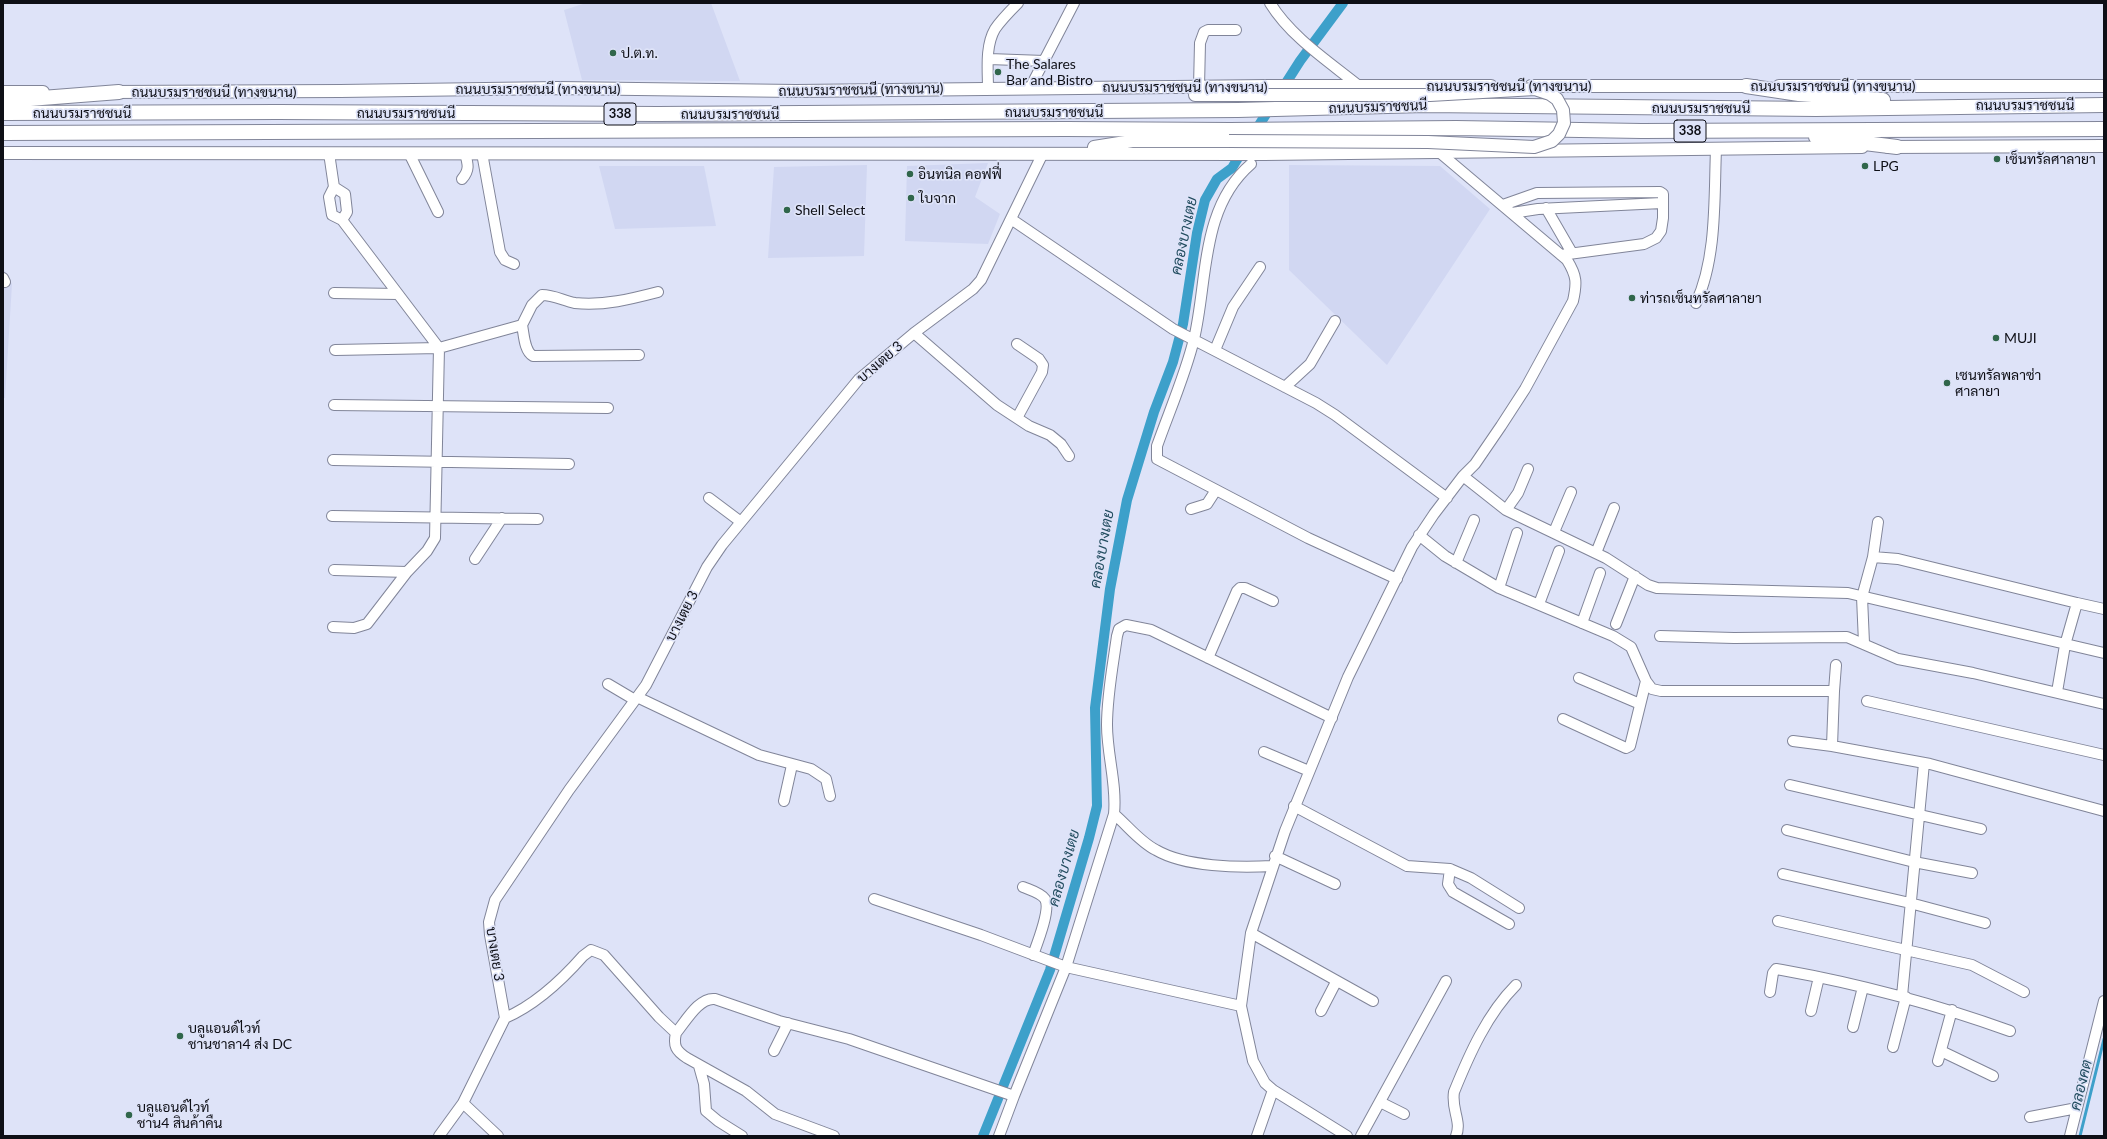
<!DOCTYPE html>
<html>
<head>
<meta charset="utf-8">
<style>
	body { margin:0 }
	#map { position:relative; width:2107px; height:1139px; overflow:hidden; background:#dee3f8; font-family:Lato,sans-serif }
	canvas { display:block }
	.frame { position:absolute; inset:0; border:4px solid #0e0f16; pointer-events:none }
</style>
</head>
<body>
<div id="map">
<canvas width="2107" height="1139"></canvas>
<div class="frame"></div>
</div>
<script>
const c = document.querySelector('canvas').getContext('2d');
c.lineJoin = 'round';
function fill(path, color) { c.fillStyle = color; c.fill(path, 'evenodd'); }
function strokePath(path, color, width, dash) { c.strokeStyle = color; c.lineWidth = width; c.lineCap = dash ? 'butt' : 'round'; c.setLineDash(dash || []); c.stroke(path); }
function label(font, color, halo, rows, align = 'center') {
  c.font = font + ' Lato,Sarabun,sans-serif'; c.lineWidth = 3.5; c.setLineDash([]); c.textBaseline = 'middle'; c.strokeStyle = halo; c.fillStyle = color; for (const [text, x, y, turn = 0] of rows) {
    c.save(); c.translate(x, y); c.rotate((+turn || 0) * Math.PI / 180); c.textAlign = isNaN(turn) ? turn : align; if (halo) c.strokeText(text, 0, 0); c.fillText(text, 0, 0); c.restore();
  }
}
const built = new Path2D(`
	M586,3h125l29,78 -158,-1 -18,-70z
	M988,163l-13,34 25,17 -12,30 -83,-3 2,-75z
	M867,165l-3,91 -96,2 6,-91z
	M1289,165l151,1 50,43 -103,156 -98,-95z
	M599,166h105l12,60 -101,3z
	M3,268l9,16 -7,114h-2z`);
const stream = new Path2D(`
	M2080,1136l24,-97`);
const canal = new Path2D(`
	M1254,133l46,-72 43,-58
	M983,1136l67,-166 39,-132 8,-32 -2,-98 15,-119 17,-89 27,-88 19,-50 10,-38 14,-91 8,-33 12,-21 15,-11 12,-20`);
const minor = new Path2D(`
	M1270,3c21,34 58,58 89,83
	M989,59l55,2
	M1199,87l1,-44 4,-11 4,-2h28
	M1030,88l44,-85
	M988,89c0,-19 -3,-43 7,-60 6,-9 15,-18 23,-26
	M329,153l5,34 -5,10 3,18 10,5 97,128 -4,190 -8,13 -20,21 -40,52 -13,4 -21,-1
	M409,153l29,59
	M482,153l18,99 5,8 9,4
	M1251,164c-51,44 -43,116 -57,175 -8,34 -25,73 -37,107v13l151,79 89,41
	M462,179c8,-9 6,-15 3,-26
	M334,187l11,7 2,18 -5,8
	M1503,205l34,-12 123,-1 3,2v24l-2,13 -5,7 -12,6 -83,11
	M1546,208l26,45
	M1512,213l26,-4 124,-6
	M1011,219l162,110 143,74 19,12 112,83
	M3,278l2,4
	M334,293l64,1
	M1696,303c21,-45 18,-105 20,-154
	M522,325l10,-20 10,-10c12,0 22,6 33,8 29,3 56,-4 83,-11
	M914,333l83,72 32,21 21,9 11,9 8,12
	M335,350l104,-2 83,-23c2,9 2,26 11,31l106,-1
	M1215,350l18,-43 27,-40
	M1285,387l25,-23 25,-43
	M334,405l274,3
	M1017,418l25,-46 1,-7 -4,-6 -22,-15
	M333,460l236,4
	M1463,476l43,34 100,48 42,27 9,3 191,5 256,60
	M709,498l32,24
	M1191,509l16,-5 9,-14
	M1506,510l12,-17 10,-24
	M332,516l206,3
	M1554,532l17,-40
	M1419,535l26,21 54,32 114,48 18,11 15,34 6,8 9,2h173l-2,55 98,18 174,47
	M1596,553l18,-45
	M1873,557l25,2 179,44 -12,42 -8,47
	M475,559l27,-41
	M1456,563l18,-43
	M334,570l73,2
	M1499,588l18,-55
	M2077,603l27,6
	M1539,604l20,-53
	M1582,623l18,-50
	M1616,624l19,-48
	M1660,636l74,2 113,-1 51,22 75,14 131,31
	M1864,643l-2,-46 11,-40 5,-35
	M1208,658l29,-67 3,-3h5l28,13
	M1579,678l61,26
	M608,684l27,16
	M1834,691l2,-26
	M637,697l122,58 52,14 15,10 4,17
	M1867,701l237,54
	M1563,719l63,29 4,-2 16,-65
	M1793,741l39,5
	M1264,752l45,19
	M1790,785l191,44
	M784,801l8,-36
	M1294,806l113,60 43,3 21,9 48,30
	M1114,814c14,12 26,28 42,36 29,17 83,18 116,16
	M1787,830l127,32 58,11
	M1275,856l60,28
	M1450,869l-2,15 5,8 56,32
	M1783,874l127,29 75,20
	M1023,887c7,3 18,6 22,12 6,10 -8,45 -12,56
	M874,899l107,36 85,32 48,-153c3,-30 -7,-59 -7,-89 0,-30 6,-60 10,-89l2,-7 7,-4 25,5 181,88
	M1778,921l194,44 52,27
	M1251,933l122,68
	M1770,992l3,-19 3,-4 6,1c78,14 153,34 228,61
	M1902,996l22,-233
	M1321,1011l15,-29
	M1811,1011l8,-34
	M505,1018c30,-13 56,-37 78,-62l8,-6 13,5 55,62 17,16c10,-12 23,-36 39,-34l64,22 70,18 165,57 52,-129 175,39
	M1853,1027l10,-40
	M676,1033c-3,13 0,18 11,25l59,33 29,23 59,22
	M1893,1047l13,-50
	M774,1051l14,-28
	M1941,1051l52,25
	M1938,1061l14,-51
	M699,1066l5,18 2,27 12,10 24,15
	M1380,1102l24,12
	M463,1103l35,33
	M2030,1117l47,-9
	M439,1136l24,-33 42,-85 -15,-83 -1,-13 6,-22 74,-110 77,-105 61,-118 15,-22 137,-166 55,-46 59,-44 8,-9 62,-127
	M999,1136l15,-40
	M1257,1136l16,-46
	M1347,1136l-74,-46 -8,-7 -12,-22 -12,-55 10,-73 34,-102 63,-154 64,-130 22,-33 29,-38 12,-12 26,-38 24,-37 48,-88c4,-18 4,-25 -6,-41l-128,-108
	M1361,1136l85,-155
	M1456,1136c6,-15 -5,-26 -2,-44 15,-37 33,-78 62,-107
	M2070,1136l34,-135`);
const major = new Path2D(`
	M1531,86h224
	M1779,86h325
	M3,92h40
	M109,92l231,-1 218,-3 238,3 472,-5h223
	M1195,95h38
	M1094,147l38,-6h97
	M1888,147l216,-1
	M3,153l1261,1 598,-7`);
const highway = new Path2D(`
	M1746,86l53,8 84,6
	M3,101l116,-9
	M3,113l275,-1 380,2 580,-4 187,-5 391,4 288,-4
	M3,133l1063,-4 164,1 226,-2 186,3 462,-2
	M1816,137l81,10`);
const majorBridge = new Path2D(`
	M1229,141l199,1 106,5 18,-6 7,-7 5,-11 -1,-13 -6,-11 -7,-5 -15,-5 -105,6h-197`);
const markers = [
	[613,53,4,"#30664b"],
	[998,72,4,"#30664b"],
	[1997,159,4,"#30664b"],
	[1865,166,4,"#30664b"],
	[910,174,4,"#30664b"],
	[911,198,4,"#30664b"],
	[787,210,4,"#30664b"],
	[1632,298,4,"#30664b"],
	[1996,338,4,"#30664b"],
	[1947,383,4,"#30664b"],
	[180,1036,4,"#30664b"],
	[129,1115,4,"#30664b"]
];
const shields = [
	[620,114,32],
	[1690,131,32]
];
const shieldNames = [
	["338",620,114],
	["338",1690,131]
];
const poiNames = [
	["ป.ต.ท.",621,53],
	["The Salares",1006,64],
	["Bar and Bistro",1006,80],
	["เซ็นทรัลศาลายา",2005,159],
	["LPG",1873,166],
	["อินทนิล คอฟฟี่",918,174],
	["ใบจาก",919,198],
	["Shell Select",795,210],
	["ท่ารถเซ็นทรัลศาลายา",1640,298],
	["MUJI",2004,338],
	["เซนทรัลพลาซ่า",1955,375],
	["ศาลายา",1955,391],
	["บลูแอนด์ไวท์",188,1028],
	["ชานชาลา4 ส่ง DC",188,1044],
	["บลูแอนด์ไวท์",137,1107],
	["ชาน4 สินค้าคืน",137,1123]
];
const streetNames = [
	["ถนนบรมราชชนนี (ทางขนาน)",1509,86],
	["ถนนบรมราชชนนี (ทางขนาน)",1833,86],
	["ถนนบรมราชชนนี (ทางขนาน)",1185,87],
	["ถนนบรมราชชนนี (ทางขนาน)",538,89],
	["ถนนบรมราชชนนี (ทางขนาน)",861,90,-1],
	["ถนนบรมราชชนนี (ทางขนาน)",214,92],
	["ถนนบรมราชชนนี",2025,105],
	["ถนนบรมราชชนนี",1378,107,-2],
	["ถนนบรมราชชนนี",1701,108],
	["ถนนบรมราชชนนี",1054,112],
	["ถนนบรมราชชนนี",82,113],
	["ถนนบรมราชชนนี",406,113],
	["ถนนบรมราชชนนี",730,114],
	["บางเตย 3",880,362,-41],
	["บางเตย 3",682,616,-63],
	["บางเตย 3",495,954,81]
];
const waterNames = [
	["คลองบางเตย",1184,236,-78],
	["คลองบางเตย",1102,549,-80],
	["คลองบางเตย",1064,868,-74],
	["คลองคต",2081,1085,-76]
];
fill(built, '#d1d7f2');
strokePath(stream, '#3da0ca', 3);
strokePath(canal, '#3da0ca', 10);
strokePath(minor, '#818599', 12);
strokePath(major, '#818599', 14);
strokePath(highway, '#818599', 16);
strokePath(minor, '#fff', 10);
strokePath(major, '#fff', 12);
strokePath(highway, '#fff', 14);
strokePath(majorBridge, '#818599', 14, []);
strokePath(majorBridge, '#fff', 12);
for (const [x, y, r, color] of markers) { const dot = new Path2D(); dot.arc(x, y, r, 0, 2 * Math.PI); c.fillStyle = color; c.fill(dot); strokePath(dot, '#dee3f8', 1.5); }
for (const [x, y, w] of shields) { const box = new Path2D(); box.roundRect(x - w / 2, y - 11, w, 22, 3); c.fillStyle = '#dee3f8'; c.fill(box); strokePath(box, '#0e0f16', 1); }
label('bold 13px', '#0e0f16', null, shieldNames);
label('14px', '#0e0f16', '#dee3f8', poiNames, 'left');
label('14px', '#0e0f16', '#dee3f8', streetNames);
label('italic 15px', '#234d60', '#dee3f8', waterNames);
</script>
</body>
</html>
